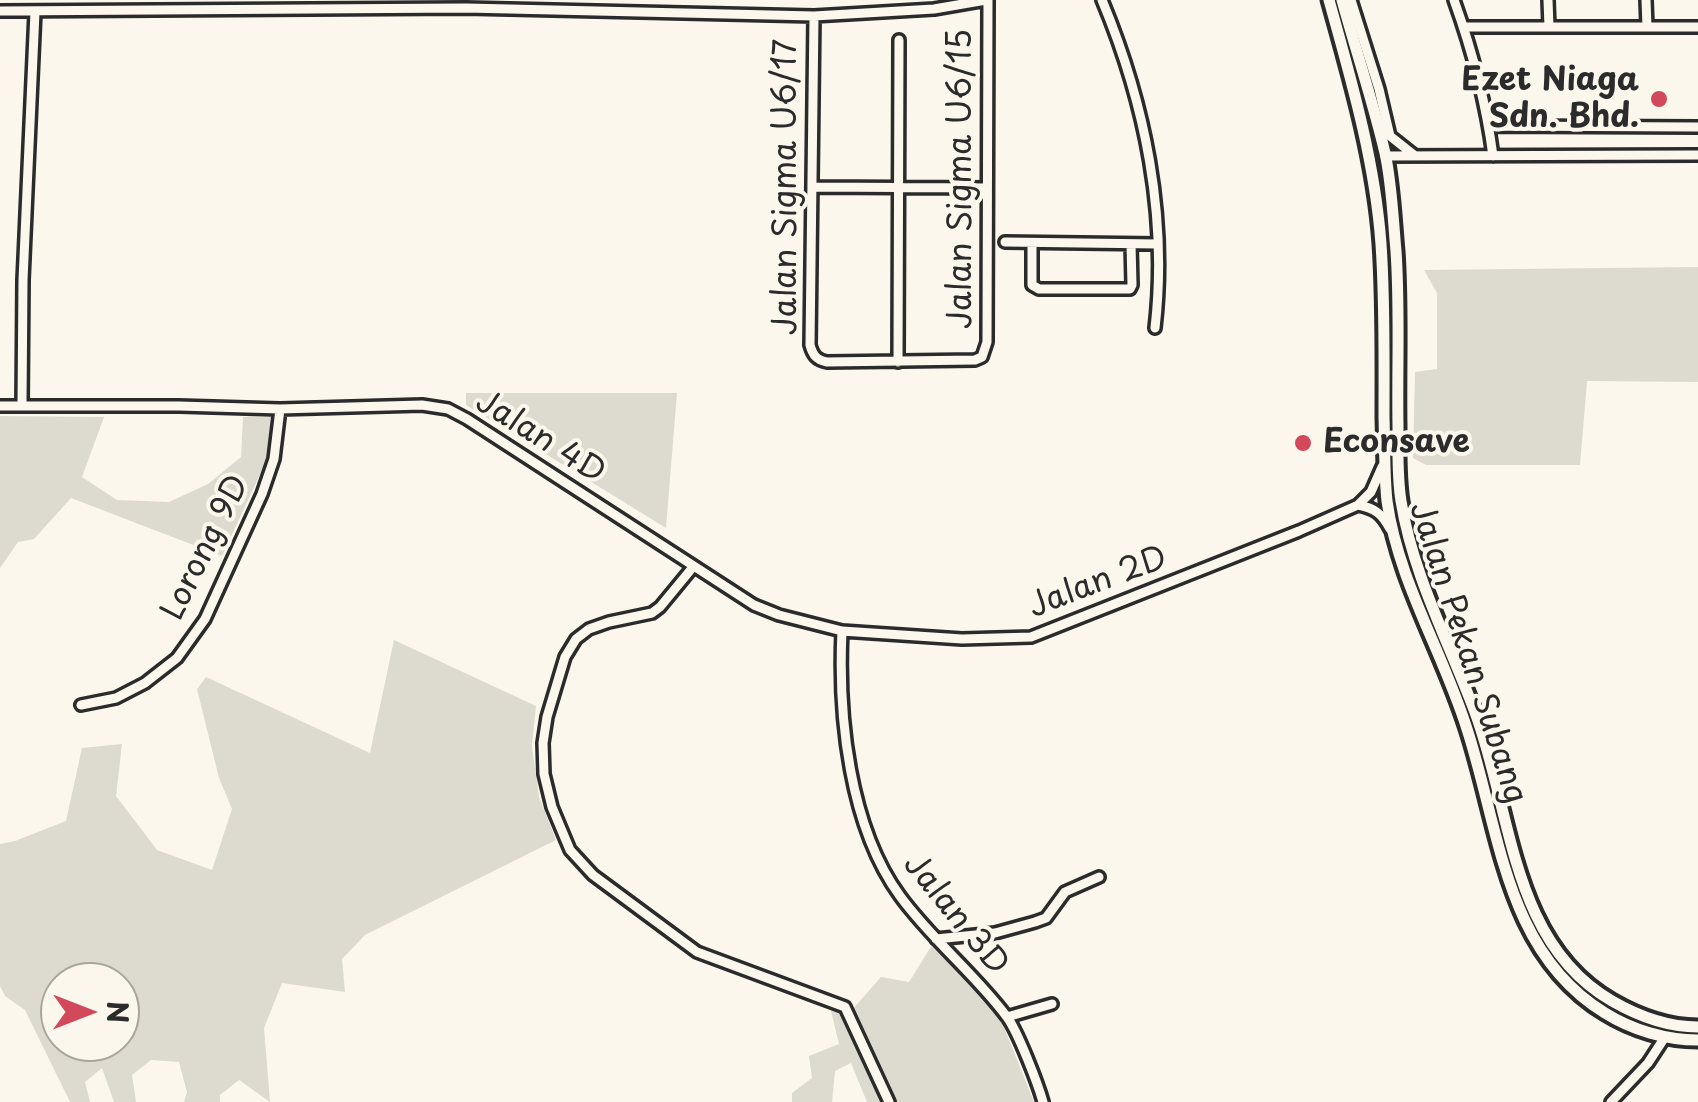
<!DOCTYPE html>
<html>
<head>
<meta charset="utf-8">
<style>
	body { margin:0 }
	#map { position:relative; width:1698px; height:1102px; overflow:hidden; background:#fbf7ec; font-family:"Playpen Sans",sans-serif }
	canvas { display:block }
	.north { position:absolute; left:40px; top:962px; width:100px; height:100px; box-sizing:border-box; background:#fbf7ec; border:2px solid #a8a59f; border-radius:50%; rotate:90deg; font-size:28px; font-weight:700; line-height:40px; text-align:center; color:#2b2b2b }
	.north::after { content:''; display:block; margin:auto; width:35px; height:45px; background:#d1495b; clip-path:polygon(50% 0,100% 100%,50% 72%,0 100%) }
</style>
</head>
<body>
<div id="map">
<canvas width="1698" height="1102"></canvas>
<div class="north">N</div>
</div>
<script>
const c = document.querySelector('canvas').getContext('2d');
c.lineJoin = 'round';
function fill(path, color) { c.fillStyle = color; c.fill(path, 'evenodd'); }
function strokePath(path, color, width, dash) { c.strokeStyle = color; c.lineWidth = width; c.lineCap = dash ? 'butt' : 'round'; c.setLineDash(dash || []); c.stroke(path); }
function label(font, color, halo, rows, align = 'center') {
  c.font = font + ' "Playpen Sans",sans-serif'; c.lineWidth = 8; c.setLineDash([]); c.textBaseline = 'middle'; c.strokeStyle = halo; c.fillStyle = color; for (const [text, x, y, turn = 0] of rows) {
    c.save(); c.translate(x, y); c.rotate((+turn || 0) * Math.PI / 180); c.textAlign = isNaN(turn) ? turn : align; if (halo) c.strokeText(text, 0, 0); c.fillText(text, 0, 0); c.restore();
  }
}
const green = new Path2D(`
	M1698,267v115l-111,-1 -7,84h-154l-13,-7 2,-86 22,-3v-76l-13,-23z
	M466,393h211l-11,135 -200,-123z
	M0,416l104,1 -22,60 35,23 52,2 39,-18 33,-27 2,-40h28l-2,38 -47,101 -151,-58 -37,41 -16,3 -18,26z
	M394,640l142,66 -4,40 7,51 17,43 -191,95 -23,24 3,33 -63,-9 -18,45 6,74 -31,-22 -19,15v7h-36l3,-10 -8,-30 -28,-2 -19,15 4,27h-22l-12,-34 -17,14 5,20h-20l-45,-92 -20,-14 -5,-10v-142l15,-3 51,-20 16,-73 40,-4 -6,52 41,54 55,20 20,-61 -13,-31 -22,-89 9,-12 164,76zM60,982h60v60h-60z
	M932,945l69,75 33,82h-140l-42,-92 29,-33 28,5z
	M831,1011l14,1 39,90h-17l-16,-39 -16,8 -3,31h-40v-9l20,-15 -3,-22 30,-12z`);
const minor = new Path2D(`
	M1102,0c43,103 66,216 53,328
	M1351,0l28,89 11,47 24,19
	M1454,0c18,50 32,103 39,156
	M1548,0l1,27
	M1646,0l1,27
	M0,11l466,-3 348,8 120,-7 52,-9
	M814,16l-4,329c3,11 7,15 17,17l148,-2 7,-3 5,-15 1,-342
	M1464,27h234
	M1489,126l209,1
	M1385,156l313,-1
	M812,187l175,1
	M1005,242l153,2
	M1032,243v42l7,4h91l2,-4 -1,-41
	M898,362l1,-322
	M22,405l1,-125 12,-268
	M0,406h179l101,3 142,-4 26,4 19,10 287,186 25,10 63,16 120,8 69,-2 268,-106 59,-26 13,-13 11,-25
	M1358,505c17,3 24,9 32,24
	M693,567l-33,40 -8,6 -43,9 -20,7 -13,10 -11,18 -18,60 -4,26 1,31 8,33 18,43 23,25 104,77 148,55 44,95
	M842,631c-4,85 7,195 58,265 32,44 76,79 107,121 11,15 31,67 36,85
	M81,705l35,-7 29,-15 32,-25 28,-39 57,-125 12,-35 6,-50
	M936,939l59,-6 40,-11 11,-4 19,-26 34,-15
	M1007,1017l45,-13
	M1611,1102l37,-39 17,-26`);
const secondary = new Path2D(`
	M1329,0c22,79 46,161 52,244 4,57 3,116 3,174 1,27 0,55 3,83 11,80 56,151 80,228 33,101 38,223 138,284 27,17 61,27 93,27
	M1342,0c14,51 31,102 43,153 7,32 8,66 11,98 4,58 1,117 2,175 0,25 -1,50 3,75 12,75 49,143 75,214 36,98 35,228 136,286 26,15 56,26 86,26`);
const markers = [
	[1659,99,10,"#d1495b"],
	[1303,443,10,"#d1495b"]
];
const poiNames = [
	["Ezet Niaga",1639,81],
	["Sdn. Bhd.",1639,118],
	["Econsave",1323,443,"left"]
];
const streetNames = [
	["Jalan Sigma U6/15",962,179,-90],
	["Jalan Sigma U6/17",787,187,-90],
	["Jalan 4D",540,438,32],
	["Lorong 9D",206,548,-64],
	["Jalan 2D",1098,583,-21],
	["Jalan Pekan Subang",1467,653,72],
	["Jalan 3D",955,915,51]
];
fill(green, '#dddad0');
strokePath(minor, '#2b2b2b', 16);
strokePath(secondary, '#2b2b2b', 19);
strokePath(minor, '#fbf7ec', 9);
strokePath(secondary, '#fbf7ec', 11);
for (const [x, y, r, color] of markers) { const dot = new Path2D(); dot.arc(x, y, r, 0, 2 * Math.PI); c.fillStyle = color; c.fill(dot); strokePath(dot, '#fbf7ec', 4); }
label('bold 32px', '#2b2b2b', '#fbf7ec', poiNames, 'right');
label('32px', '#2b2b2b', '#fbf7ec', streetNames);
</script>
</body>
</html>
